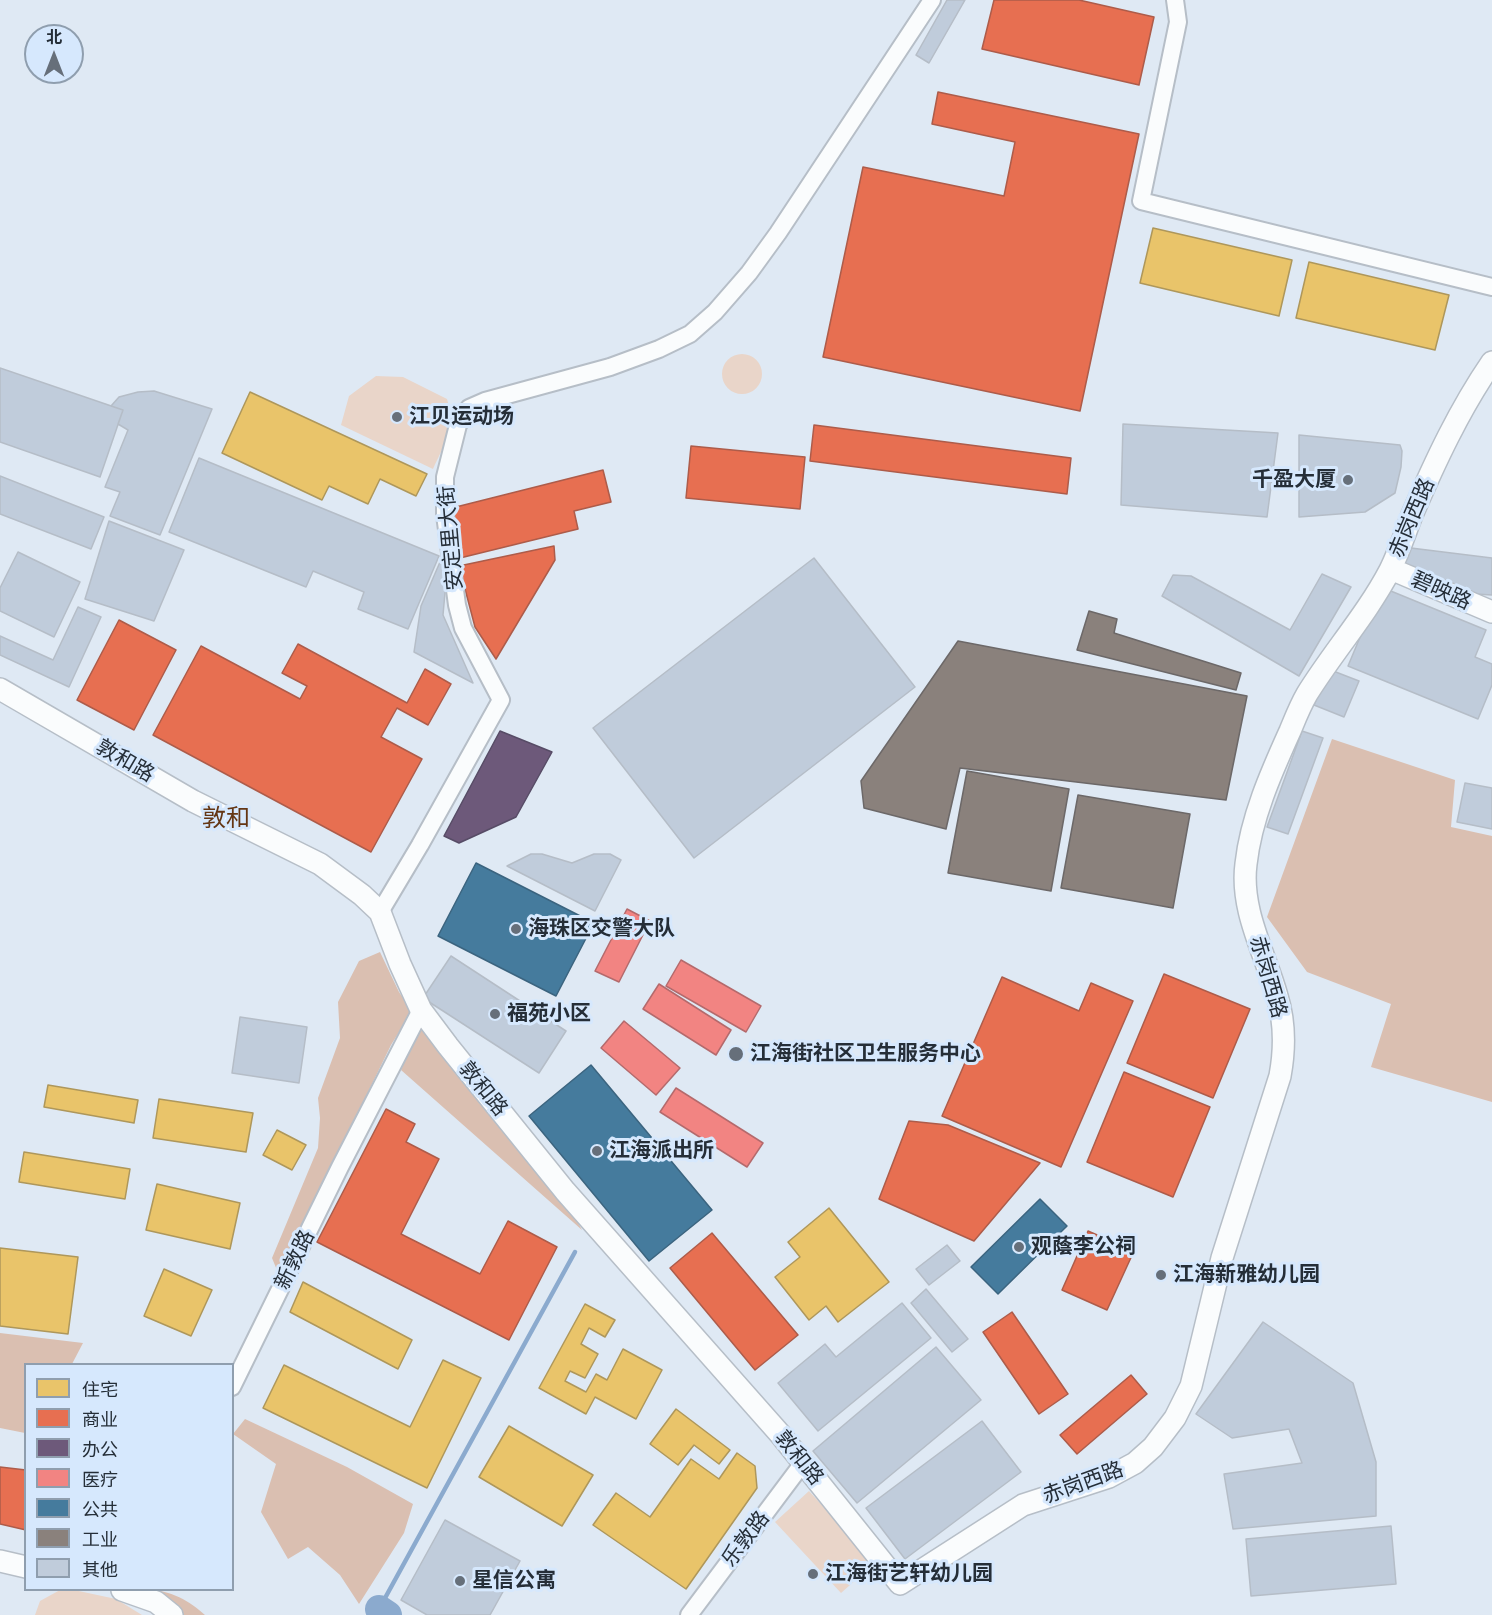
<!DOCTYPE html>
<html>
<head>
<meta charset="utf-8">
<style>
	body { margin:0 }
	#map { position:relative; width:1492px; height:1615px; overflow:hidden; background:#dfe9f4; font-family:"Alegreya Sans","Noto Sans SC",sans-serif }
	canvas { display:block }
	.legend { position:absolute; left:24px; top:1363px; width:210px; height:228px; box-sizing:border-box; background:#d6e8fd; border:2px solid #8f9eae; margin:0; padding:8px 10px; list-style:none; font-size:18px; color:#252e38 }
	.legend li { display:flex; align-items:center; gap:12px; height:30px }
	.legend b { width:30px; border:2px solid #8f9eae }
	.north { position:absolute; left:24px; top:24px; width:60px; height:60px; box-sizing:border-box; background:#d6e8fd; border:2px solid #8f9eae; border-radius:50%; rotate:0deg; font-size:16px; font-weight:700; line-height:24px; text-align:center; color:#252e38 }
	.north::after { content:''; display:block; margin:auto; width:21px; height:27px; background:#666f7a; clip-path:polygon(50% 0,100% 100%,50% 72%,0 100%) }
</style>
</head>
<body>
<div id="map">
<canvas width="1492" height="1615"></canvas>
<ul class="legend">
<li><b style="height:16px;background:#e9c46a"></b>住宅</li>
<li><b style="height:16px;background:#e76f51"></b>商业</li>
<li><b style="height:16px;background:#6d597a"></b>办公</li>
<li><b style="height:16px;background:#f28482"></b>医疗</li>
<li><b style="height:16px;background:#457b9d"></b>公共</li>
<li><b style="height:16px;background:#8a817c"></b>工业</li>
<li><b style="height:16px;background:#c0ccdb"></b>其他</li>
</ul>
<div class="north">北</div>
</div>
<script>
const c = document.querySelector('canvas').getContext('2d');
c.lineJoin = 'round';
function fill(path, color) { c.fillStyle = color; c.fill(path, 'evenodd'); }
function strokePath(path, color, width, dash) { c.strokeStyle = color; c.lineWidth = width; c.lineCap = dash ? 'butt' : 'round'; c.setLineDash(dash || []); c.stroke(path); }
function label(font, color, halo, rows, align = 'center') {
  c.font = font + ' "Alegreya Sans","Noto Sans SC",sans-serif'; c.lineWidth = 6; c.setLineDash([]); c.textBaseline = 'middle'; c.strokeStyle = halo; c.fillStyle = color; for (const [text, x, y, turn = 0] of rows) {
    c.save(); c.translate(x, y); c.rotate((+turn || 0) * Math.PI / 180); c.textAlign = isNaN(turn) ? turn : align; if (halo) c.strokeText(text, 0, 0); c.fillText(text, 0, 0); c.restore();
  }
}
const green = new Path2D(`
	M722 374a20 20 0 1 1 40 0a20 20 0 1 1-40 0Z
	M376,376l27,1 44,22c9,27 -3,46 -14,70l-92,-44 8,-29z
	M809,1491l66,72 -34,30 -66,-71z
	M60,1590h14l42,9 26,16h-107l5,-14z`);
const forest = new Path2D(`
	M1332,739l123,41 -4,47 41,9v266l-121,-35 20,-63 -84,-32 -40,-55z
	M380,952l19,40 13,19 -21,34 -112,230 -7,-17 46,-110 2,-30 -2,-20 22,-60 -2,-36 21,-41z
	M427,1030l137,167 18,33 -181,-160 16,-39z
	M0,1333l83,10 -11,21h-46l-1,69 -25,-5z
	M245,1419l102,48 66,37 -9,29 -45,71 -19,-29 -32,-28 -20,12 -27,-47 15,-48 -43,-30z
	M149,1590c21,0 41,11 56,25h-24z`);
const homes = new Path2D(`
	M1153,228l139,32 -13,56 -139,-33z
	M1309,262l140,33 -14,55 -139,-32z
	M250,392l177,82 -11,22 -36,-17 -12,25 -39,-18 -7,14 -100,-47z
	M48,1085l90,15 -4,23 -90,-16z
	M159,1099l94,14 -7,39 -93,-14z
	M277,1130l29,15 -14,25 -29,-15z
	M24,1152l106,17 -5,30 -106,-17z
	M157,1184l83,19 -10,46 -84,-19z
	M829,1208l60,74 -51,40 -12,-16 -17,14 -34,-43 25,-20 -12,-15z
	M0,1248l78,9 -10,77 -68,-8z
	M164,1269l48,21 -21,46 -47,-20z
	M303,1282l109,58 -14,29 -108,-57z
	M585,1304l30,16 -10,17 -16,-9 -8,16 17,10 -13,24 -15,-7 -5,10 21,11 10,-18 11,6 16,-31 39,21 -26,49 -41,-22 -9,17 -47,-26z
	M443,1360l38,18 -54,110 -164,-80 21,-43 126,62z
	M676,1409l54,41 -11,14 -25,-19 -16,20 -28,-21z
	M509,1426l84,49 -31,51 -83,-49z
	M737,1453l18,13 2,22 -71,101 -93,-64 23,-32 34,24 41,-58 28,20z`);
const shops = new Path2D(`
	M994,0h85l75,17 -15,68 -157,-36z
	M938,92l201,42 -59,277 -257,-54 40,-190 141,29 11,-54 -83,-18z
	M814,425l257,33 -4,36 -257,-33z
	M691,446l114,11 -5,52 -114,-11z
	M603,470l8,32 -37,9 4,18 -118,29 -12,-49z
	M554,546l1,14 -59,99 -21,-32 -16,-61z
	M119,620l57,30 -42,80 -57,-30z
	M298,644l109,59 18,-34 26,15 -23,41 -31,-17 -16,29 41,22 -51,93 -218,-117 48,-89 99,53 7,-13 -25,-13z
	M1164,974l86,35 -37,89 -86,-35z
	M1002,977l77,34 12,-28 42,18 -72,166 -119,-51z
	M1124,1072l86,35 -37,90 -86,-35z
	M386,1109l29,15 -9,18 33,17 -38,75 79,40 28,-53 49,26 -48,93 -192,-98z
	M909,1121l39,4 92,38 -66,78 -95,-42z
	M1088,1231l46,20 -27,59 -45,-20z
	M712,1233l86,102 -43,35 -85,-102z
	M1012,1312l56,82 -29,20 -56,-82z
	M1131,1375l16,19 -70,60 -17,-19z
	M0,1467l26,3v60l-26,-6z`);
const offices = new Path2D(`
	M500,731l52,21 -36,65 -57,26 -15,-7z`);
const health = new Path2D(`
	M627,909l23,12 -31,61 -24,-11z
	M681,960l80,46 -15,26 -80,-46z
	M659,984l72,46 -15,25 -73,-46z
	M624,1021l56,47 -24,27 -55,-47z
	M676,1088l87,55 -16,24 -87,-55z`);
const public = new Path2D(`
	M476,863l118,60 -38,73 -118,-60z
	M591,1065l121,145 -63,51 -120,-145z
	M1040,1199l27,27 -69,68 -27,-27z`);
const industry = new Path2D(`
	M1089,611l28,8 -3,14 127,40 -5,17 -159,-40z
	M958,641l289,55 -21,104 -266,-32 -14,61 -82,-21 -3,-27z
	M967,771l102,18 -18,102 -103,-18z
	M1078,795l112,19 -17,94 -112,-20z`);
const stream = new Path2D(`
	M379,1609l196,-357`);
const river = new Path2D(`
	M379,1609l9,6`);
const building = new Path2D(`
	M947,0h18l-36,63 -13,-8z
	M0,368l123,42 -23,67 -100,-35z
	M154,391l58,18 -52,126 -50,-19 10,-24 -15,-5 23,-57 -10,-6 5,-14 -12,-4 8,-9 19,-5z
	M1123,424l155,9 -11,84 -146,-12z
	M1299,435l101,10 2,6 -1,16 -6,26 -30,19 -66,5z
	M199,458l240,98 -31,73 -50,-20 6,-17 -51,-21 -7,16 -137,-55z
	M0,476l104,41 -13,32 -91,-35z
	M109,521l75,29 -30,71 -69,-22z
	M1411,548l81,10v37l-16,-1 -79,-30z
	M18,552l62,30 -26,55 -54,-26v-23z
	M814,558l101,129 -221,171 -101,-130z
	M440,562l7,8 -4,45 30,68 -59,-31 7,-46z
	M1322,574l29,13 -52,89 -137,-80 11,-21 18,1 99,54z
	M1381,587l105,43 -11,27 17,7v21l-14,34 -130,-53z
	M78,607l23,10 -32,70 -69,-32v-19l53,24z
	M1328,669l31,12 -15,36 -30,-12z
	M1302,731l21,7 -35,96 -21,-7z
	M1465,783l27,5v41l-35,-7z
	M531,854h11l30,9 22,-9h16l11,6 -26,51 -88,-45z
	M451,956l115,75 -27,42 -116,-75z
	M240,1017l67,10 -8,56 -67,-10z
	M947,1245l13,16 -31,24 -13,-16z
	M926,1289l42,50 -16,13 -41,-49z
	M902,1303l29,35 -113,93 -40,-48 47,-39 11,13z
	M1263,1322l90,61 23,79v54l-143,13 -9,-55 78,-11 -13,-34 -57,9 -36,-24z
	M936,1347l45,53 -124,103 -44,-52z
	M982,1421l39,51 -116,87 -39,-51z
	M445,1520l75,41 -30,54h-63l-26,-15z
	M1391,1526l5,58 -145,12 -5,-57z`);
const minor = new Path2D(`
	M1175,0l3,22 -37,179 351,86
	M380,912l40,-67 81,-145 -38,-72 -6,-23 -12,-90v-38l13,-52 11,-17 16,-7 125,-34 49,-18 31,-15 25,-22 34,-39 29,-40 154,-233
	M232,1387l108,-220 81,-157
	M689,1615l114,-152`);
const tertiary = new Path2D(`
	M1391,569l101,43
	M0,689l193,112 127,63 42,31 18,17 20,52 21,46 27,36 117,145 215,243 120,150 123,-79 86,-28 26,-14 18,-16 22,-29 16,-32 31,-128 58,-182c5,-27 5,-54 -3,-80 -12,-43 -37,-86 -31,-132 5,-46 25,-91 44,-133 5,-12 10,-25 17,-37 26,-42 60,-80 83,-124 9,-18 15,-37 22,-55 23,-53 47,-105 80,-153
	M0,1561l26,6
	M122,1590l34,12 16,13`);
const markers = [
	[397,417,6,"#666f7a"],
	[1348,480,6,"#666f7a"],
	[516,929,6,"#666f7a"],
	[495,1014,6,"#666f7a"],
	[736,1054,8,"#666f7a"],
	[597,1151,6,"#666f7a"],
	[1019,1247,6,"#666f7a"],
	[1161,1275,6,"#666f7a"],
	[813,1574,6,"#666f7a"],
	[460,1581,6,"#666f7a"]
];
const poiNames = [
	["江贝运动场",409,417],
	["千盈大厦",1336,480,"right"],
	["海珠区交警大队",528,929],
	["福苑小区",507,1014],
	["江海街社区卫生服务中心",750,1054],
	["江海派出所",609,1151],
	["观蔭李公祠",1031,1247],
	["江海新雅幼儿园",1173,1275],
	["江海街艺轩幼儿园",825,1574],
	["星信公寓",472,1581]
];
const streetNames = [
	["赤岗西路",1412,518,-67],
	["安定里大街",451,538,-95],
	["碧映路",1441,591,24],
	["敦和路",125,761,30],
	["赤岗西路",1268,977,74],
	["敦和路",483,1089,51],
	["新敦路",295,1260,-64],
	["敦和路",799,1458,51],
	["赤岗西路",1083,1483,-20],
	["乐敦路",746,1539,-53]
];
const quarterNames = [
	["敦和",226,819]
];
fill(green, '#e9d5c9');
fill(forest, '#dabfb1');
fill(homes, '#e9c46a');
strokePath(homes, '#ae975b', 1.5);
fill(shops, '#e76f51');
strokePath(shops, '#ad5c4a', 1.5);
fill(offices, '#6d597a');
strokePath(offices, '#574c66', 1.5);
fill(health, '#f28482');
strokePath(health, '#b46a6c', 1.5);
fill(public, '#457b9d');
strokePath(public, '#3b647f', 1.5);
fill(industry, '#8a817c');
strokePath(industry, '#6c6868', 1.5);
strokePath(stream, '#8baace', 4.5);
strokePath(river, '#8baace', 28);
fill(building, '#c0ccdb');
strokePath(building, '#b5bdc7', 1.5);
strokePath(minor, '#b6bec7', 20);
strokePath(tertiary, '#b6bec7', 24);
strokePath(minor, '#fafcfd', 16);
strokePath(tertiary, '#fafcfd', 21);
for (const [x, y, r, color] of markers) { const dot = new Path2D(); dot.arc(x, y, r, 0, 2 * Math.PI); c.fillStyle = color; c.fill(dot); strokePath(dot, '#d6e8fd', 2); }
label('bold 21px', '#252e38', '#d6e8fd', poiNames, 'left');
label('21px', '#252e38', '#d6e8fd', streetNames);
label('24px', '#643614', '#d6e8fd', quarterNames);
</script>
</body>
</html>
